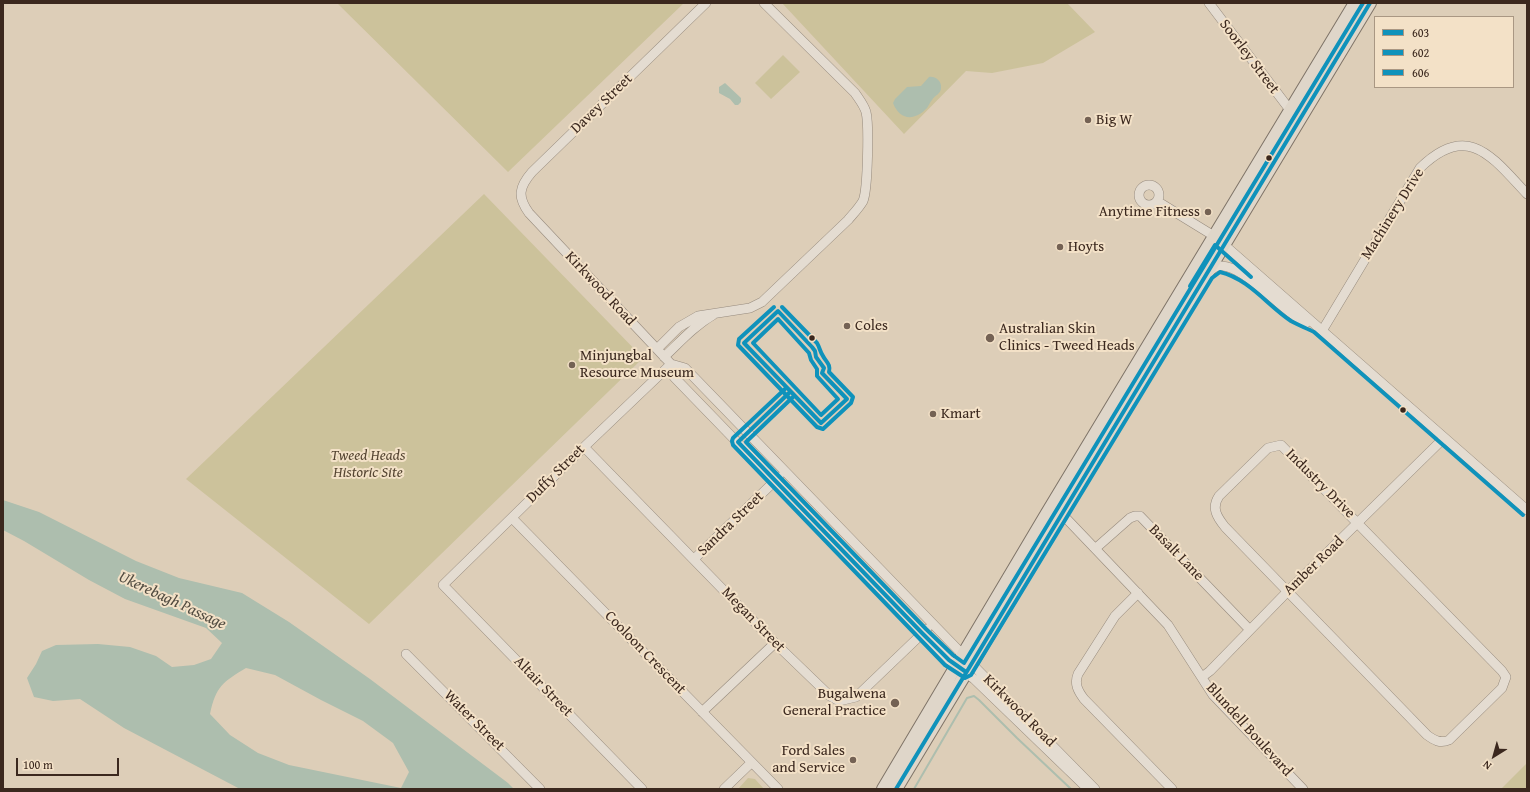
<!DOCTYPE html>
<html>
<head>
<meta charset="utf-8">
<style>
	body { margin:0 }
	#map { position:relative; width:1530px; height:792px; overflow:hidden; background:#ddceb8; font-family:"Gentium Book Plus",serif }
	canvas { display:block }
	.frame { position:absolute; inset:0; border:4px solid #3b281e; pointer-events:none }
	.legend { position:absolute; left:1374px; top:16px; width:140px; height:72px; box-sizing:border-box; background:#f3e1c7; border:1px solid #a99783; margin:0; padding:5px 7px; list-style:none; font-size:12px; color:#3b281e }
	.legend li { display:flex; align-items:center; gap:8px; height:20px }
	.legend b { width:20px; border:1px solid #a99783 }
	.north { position:absolute; left:1474px; top:736px; width:40px; height:40px; -webkit-text-stroke:3px #f3e1c7; paint-order:stroke; rotate:217deg; font-size:11px; font-weight:700; line-height:16px; text-align:center; color:#3b281e }
	.north::after { content:''; display:block; margin:auto; width:14px; height:18px; background:#3b281e; clip-path:polygon(50% 0,100% 100%,50% 72%,0 100%) }
	.scale { position:absolute; left:16px; top:758px; width:103px; height:18px; box-sizing:border-box; border:2px solid #3b281e; border-top:0; padding-left:5px; font-size:12px; line-height:14px; white-space:nowrap; color:#3b281e; -webkit-text-stroke:3px #f3e1c7; paint-order:stroke }
</style>
</head>
<body>
<div id="map">
<canvas width="1530" height="792"></canvas>
<div class="frame"></div>
<ul class="legend">
<li><b style="height:5px;background:#0f92bb"></b>603</li>
<li><b style="height:5px;background:#0f92bb"></b>602</li>
<li><b style="height:5px;background:#0f92bb"></b>606</li>
</ul>
<div class="north">N</div>
<div class="scale">100 m</div>
</div>
<script>
const c = document.querySelector('canvas').getContext('2d');
c.lineJoin = 'round';
function fill(path, color) { c.fillStyle = color; c.fill(path, 'evenodd'); }
function strokePath(path, color, width, dash) { c.strokeStyle = color; c.lineWidth = width; c.lineCap = dash ? 'butt' : 'round'; c.setLineDash(dash || []); c.stroke(path); }
function label(font, color, halo, rows, align = 'center') {
  c.font = font + ' "Gentium Book Plus",serif'; c.lineWidth = 4; c.setLineDash([]); c.textBaseline = 'middle'; c.strokeStyle = halo; c.fillStyle = color; for (const [text, x, y, turn = 0] of rows) {
    c.save(); c.translate(x, y); c.rotate((+turn || 0) * Math.PI / 180); c.textAlign = isNaN(turn) ? turn : align; if (halo) c.strokeText(text, 0, 0); c.fillText(text, 0, 0); c.restore();
  }
}
const green = new Path2D(`
	M337,3h347l-176,169z
	M782,3h285l28,29 -52,31 -51,10 -26,-2 -62,63z
	M783,55l17,17 -29,27 -16,-16z
	M484,194l159,164 -274,266 -183,-145z
	M1527,763v26h-26z
	M748,778l7,1 9,10h-26z`);
const water = new Path2D(`
	M929,77c6,-1 13,4 12,11 0,6 -6,7 -9,12 -2,2 -3,5 -5,8 -12,13 -27,13 -34,-5l2,-4 12,-12 14,-1z
	M725,83l16,15v4l-3,3h-3l-5,-6 -11,-6v-6z
	M3,500l36,12 97,49 43,17 63,15 47,29 81,57 138,104 6,6h-274l-116,-61 -44,-29 -27,2 -19,-4 -7,-19 9,-14 6,-13 14,-6 42,-1 32,3 26,9 16,11 22,-2 17,-6 11,-16 -16,-15 -81,-29 -36,-19 -65,-39 -21,-11zM246,668l29,7 46,25 42,21 30,22 16,29 -8,16 -112,-23 -31,-12 -28,-18 -20,-21c6,-28 13,-32 36,-46z`);
const stream = new Path2D(`
	M914,789l53,-91 7,-2 5,4 38,38 54,51`);
const minor = new Path2D(`
	M706,3l-174,169c-13,15 -15,25 -3,41l142,151 3,13 248,256 27,27 25,19 114,110
	M1209,3l81,107
	M1139 195a10 10 0 1 1 20 0a10 10 0 1 1-20 0Z
	M1157,201l57,35 313,274
	M1209,272c3,-3 6,-6 11,-6 24,-2 62,46 86,57
	M1322,331l98,-163c48,-47 72,-11 107,26
	M657,349l22,-22 19,-11 52,-8 12,-6 86,-82c5,-6 11,-12 15,-19 5,-12 6,-77 3,-89 -2,-7 -7,-13 -11,-19l-91,-90
	M664,357c16,-15 30,-31 49,-42
	M671,364l14,4 278,287 132,134
	M1281,445l221,226 4,6 -4,11 -53,52c-9,4 -15,0 -22,-5l-202,-208c-8,-10 -14,-19 -6,-31l49,-48z
	M584,447l191,196 55,53 9,5 17,-4 71,-68
	M1062,514l106,111 45,70 90,94
	M512,518l266,271
	M1096,548l34,-30 5,-2h5l110,114
	M694,559l85,-82
	M1138,593l-23,23 -37,58c-4,10 0,17 6,25l88,90
	M406,654l134,135
	M1202,677l8,-6 78,-80 156,-153
	M702,712l73,-69
	M642,789l-199,-204 141,-138 87,-83
	M724,789l27,-26`);
const major = new Path2D(`
	M883,789l164,-276 308,-510
	M896,789l474,-786`);
const bus1 = new Path2D(`
	M778,311l34,36 3,4 1,6 8,11 -2,5 25,26 -26,24 -77,-80z
	M790,392l-52,50 184,191 27,27 17,12
	M896,789l474,-786`);
const bus2 = new Path2D(`
	M1190,286l25,-41 36,32
	M778,319l31,34 2,7 6,9v7l21,23 -17,16 -68,-72z
	M786,388l-53,50 -1,3 1,4 185,192 27,28 20,13 6,-3 241,-397 8,-6c29,7 47,33 71,49 7,4 15,7 23,11l209,183`);
const bus3 = new Path2D(`
	M774,307l-35,32 -1,6 79,82 6,2 28,-26 2,-6 -24,-25c2,-8 -3,-10 -6,-16 -3,-4 -3,-8 -6,-13l-35,-36
	M794,396l-48,46 180,187 27,26 11,8 399,-660`);
const markers = [
	[1088,120,4,"#746254"],
	[1269,158,3.5,"#3b281e"],
	[1208,212,4,"#746254"],
	[1060,247,4,"#746254"],
	[847,326,4,"#746254"],
	[812,338,3.5,"#3b281e"],
	[990,338,5,"#746254"],
	[572,365,4,"#746254"],
	[1403,410,3.5,"#3b281e"],
	[933,414,4,"#746254"],
	[895,703,5,"#746254"],
	[853,760,4,"#746254"]
];
const streetNames = [
	["Soorley Street",1249,57,53],
	["Davey Street",602,104,-44],
	["Machinery Drive",1393,214,-58],
	["Kirkwood Road",600,289,47],
	["Duffy Street",556,474,-45],
	["Industry Drive",1320,484,45],
	["Sandra Street",731,524,-44],
	["Basalt Lane",1176,553,46],
	["Amber Road",1314,566,-44],
	["Megan Street",753,620,46],
	["Cooloon Crescent",645,653,46],
	["Altair Street",543,687,46],
	["Kirkwood Road",1019,711,45],
	["Water Street",474,721,45],
	["Blundell Boulevard",1249,730,48]
];
const poiNames = [
	["Big W",1096,120],
	["Anytime Fitness",1200,212,"right"],
	["Hoyts",1068,247],
	["Coles",855,326],
	["Australian Skin",999,329],
	["Clinics - Tweed Heads",999,346],
	["Minjungbal",580,356],
	["Resource Museum",580,373],
	["Kmart",941,414],
	["Bugalwena",886,694,"right"],
	["General Practice",886,711,"right"],
	["Ford Sales",845,751,"right"],
	["and Service",845,768,"right"]
];
const parkNames = [
	["Tweed Heads",368,456],
	["Historic Site",368,473]
];
const waterNames = [
	["Ukerebagh Passage",172,601,25]
];
fill(green, '#ccc29b');
fill(water, '#adbeae');
strokePath(stream, '#adbeae', 2);
strokePath(minor, '#968a7d', 10);
strokePath(major, '#7f7468', 14);
strokePath(minor, '#e4dcd1', 9);
strokePath(major, '#dfd6c9', 12);
strokePath(bus1, '#0f92bb', 4);
strokePath(bus2, '#0f92bb', 4);
strokePath(bus3, '#0f92bb', 4);
for (const [x, y, r, color] of markers) { const dot = new Path2D(); dot.arc(x, y, r, 0, 2 * Math.PI); c.fillStyle = color; c.fill(dot); strokePath(dot, '#f3e1c7', 1.5); }
label('15px', '#3b281e', '#f3e1c7', streetNames);
label('15px', '#3b281e', '#f3e1c7', poiNames, 'left');
label('italic 15px', '#554532', '#f3e1c7', parkNames);
label('italic 16px', '#524c41', '#f3e1c7', waterNames);
</script>
</body>
</html>
